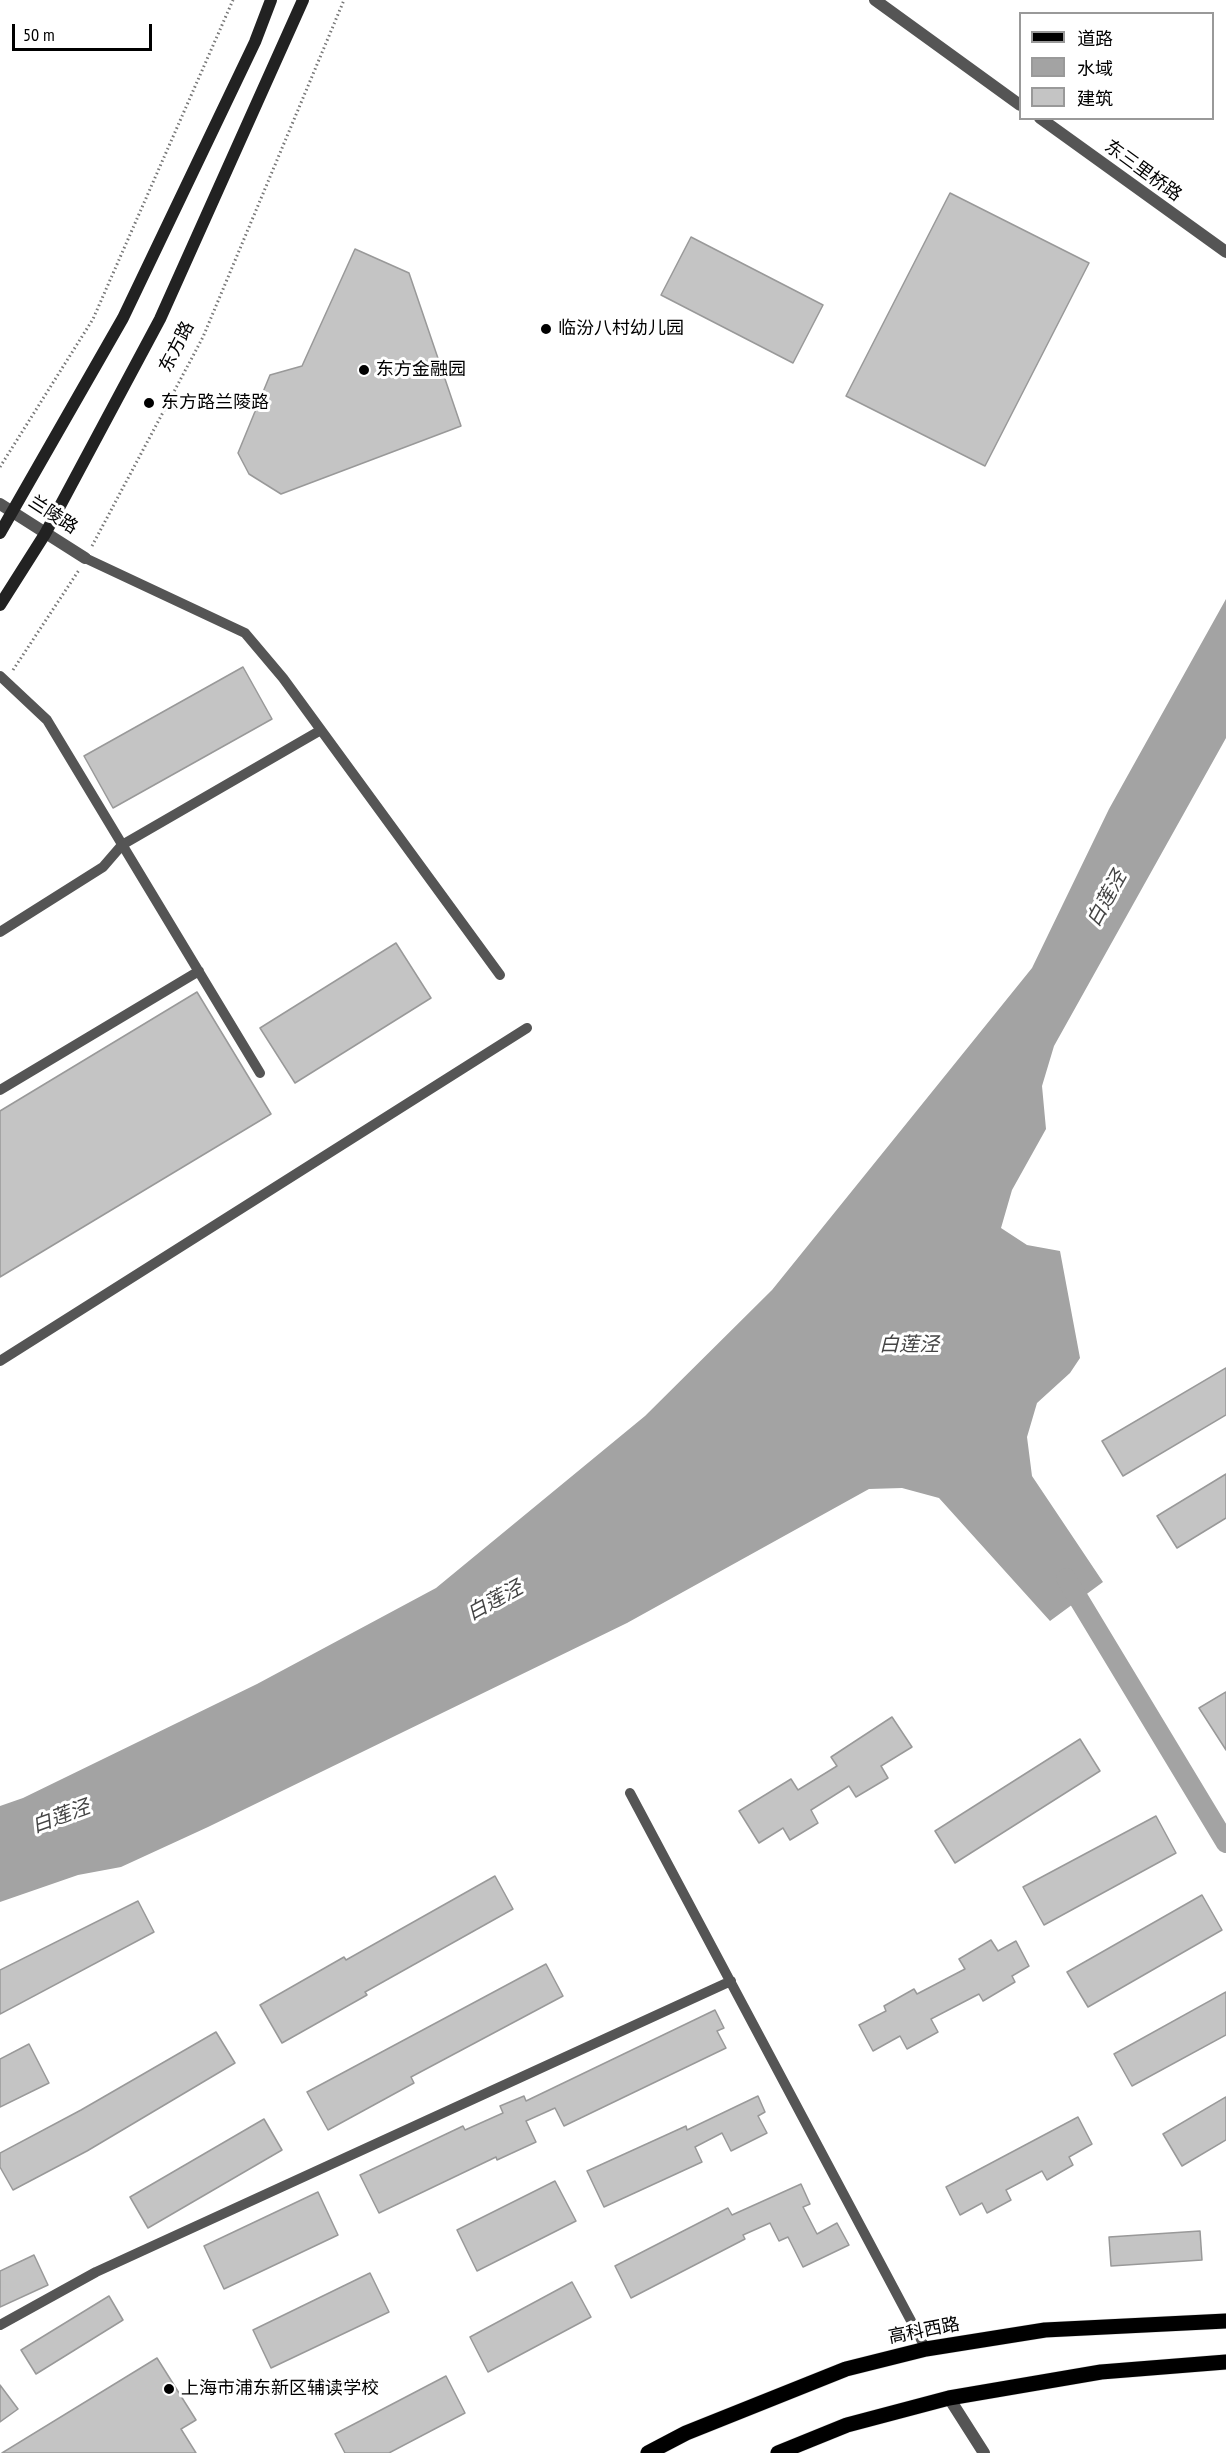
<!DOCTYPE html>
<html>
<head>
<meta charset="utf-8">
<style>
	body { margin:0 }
	#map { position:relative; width:1226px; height:2453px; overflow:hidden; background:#fff; font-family:"PT Sans Narrow","Noto Sans SC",sans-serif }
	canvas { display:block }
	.legend { position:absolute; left:1019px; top:12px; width:195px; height:108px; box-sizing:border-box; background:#fff; border:2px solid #999; margin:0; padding:8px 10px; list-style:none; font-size:18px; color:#000 }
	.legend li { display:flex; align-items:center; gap:12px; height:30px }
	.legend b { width:30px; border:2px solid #999 }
	.scale { position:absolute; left:12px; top:24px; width:140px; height:27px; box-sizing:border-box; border:3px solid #000; border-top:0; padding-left:8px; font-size:18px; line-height:21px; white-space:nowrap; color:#000; -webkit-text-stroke:4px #fff; paint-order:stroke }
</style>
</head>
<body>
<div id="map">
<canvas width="1226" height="2453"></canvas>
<ul class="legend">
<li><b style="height:8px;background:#000"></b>道路</li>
<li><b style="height:16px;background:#a3a3a3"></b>水域</li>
<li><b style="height:16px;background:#c4c4c4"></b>建筑</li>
</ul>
<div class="scale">50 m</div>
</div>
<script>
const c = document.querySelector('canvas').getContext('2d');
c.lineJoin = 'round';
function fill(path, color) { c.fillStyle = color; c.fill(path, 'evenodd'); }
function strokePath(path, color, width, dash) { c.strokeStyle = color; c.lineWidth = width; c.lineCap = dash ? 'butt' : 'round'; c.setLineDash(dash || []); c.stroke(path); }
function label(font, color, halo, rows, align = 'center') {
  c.font = font + ' "PT Sans Narrow","Noto Sans SC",sans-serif'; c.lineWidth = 6; c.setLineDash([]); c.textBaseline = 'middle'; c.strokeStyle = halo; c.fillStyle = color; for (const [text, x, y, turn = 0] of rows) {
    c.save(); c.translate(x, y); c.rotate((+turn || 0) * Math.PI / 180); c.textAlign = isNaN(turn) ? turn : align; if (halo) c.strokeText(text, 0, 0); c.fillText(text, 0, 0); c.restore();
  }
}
const water = new Path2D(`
	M1226,599v139l-172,308 -12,40 4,43 -34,61 -11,38 26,17 33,6 20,107 -10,15 -33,30 -10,34 5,39 71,106 -53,39 -111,-123 -37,-10 -33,1 -242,134 -419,204 -87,40 -43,8 -78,27v-96l23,-8 234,-114 179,-96 209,-172 127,-126 260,-322 77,-159z`);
const canal = new Path2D(`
	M1066,1578l160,265`);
const building = new Path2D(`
	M950,193l139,70 -104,203 -139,-70z
	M691,237l132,68 -30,58 -132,-68z
	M355,249l54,24 52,153 -180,68 -32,-20 -11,-21 32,-78 32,-9z
	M243,667l29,52 -159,89 -29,-52z
	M396,943l35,55 -136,85 -35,-55z
	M197,992l74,122 -271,163v-166z
	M1226,1368v47l-103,61 -21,-35z
	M1226,1474v44l-49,30 -20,-32z
	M1226,1692v58l-27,-42z
	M892,1717l20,30 -31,19 7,12 -32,19 -7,-11 -38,24 7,13 -28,17 -7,-12 -24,15 -20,-32 52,-32 7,11 39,-24 -6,-9z
	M1080,1739l20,32 -145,92 -20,-32z
	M1156,1816l20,37 -132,72 -21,-38z
	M495,1876l18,33 -148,83 2,3 -85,48 -22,-38 84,-48 2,3z
	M1202,1895l20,35 -134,77 -21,-35z
	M138,1901l16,31 -154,82v-44z
	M991,1940l7,11 18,-10 13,25 -17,10 3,6 -32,19 -4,-7 -48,25 7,13 -31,17 -7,-13 -27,15 -14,-26 27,-14 -2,-5 30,-17 3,5 48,-25 -6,-10z
	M546,1964l17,32 -152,81 3,6 -86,47 -21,-38z
	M1226,1992v43l-94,51 -18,-32z
	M715,2010l9,18 -7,3 9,17 -162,78 -9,-18 -29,13 10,21 -39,18 -1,-3 -117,56 -19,-38 103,-49 2,4 38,-17 -3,-7 24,-10 2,5z
	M216,2032l19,31 -148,88 -74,39 -13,-23v-14l81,-43z
	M29,2044l20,39 -49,24v-48z
	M758,2096l7,16 -7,4 9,17 -36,18 -9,-18 -27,14 7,15 -98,45 -17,-36 99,-45 1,4z
	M1226,2097v43l-44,26 -19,-32z
	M1078,2117l14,27 -23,13 4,8 -26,15 -5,-9 -36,19 5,10 -24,13 -5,-10 -22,12 -14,-28z
	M264,2119l18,31 -134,78 -18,-31z
	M555,2181l21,40 -99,50 -20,-41z
	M801,2184l9,20 -7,3 14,27 20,-11 12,22 -46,22 -15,-30 -9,4 -9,-18 -27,12 2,4 -114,59 -16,-32 113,-58 4,7z
	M318,2192l20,43 -114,54 -20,-43z
	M1200,2231l2,29 -91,6 -2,-29z
	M34,2255l14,30 -48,22v-36z
	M370,2273l19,39 -118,56 -18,-38z
	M572,2282l19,35 -103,55 -18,-35z
	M109,2296l14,24 -87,54 -15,-24z
	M157,2358l39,62 -15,9 15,24h-194z
	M446,2376l19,37 -76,40h-44l-10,-19z
	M0,2385l18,24 -18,13z`);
const path = new Path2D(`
	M0,467l93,-148 140,-319
	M92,546l111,-209 141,-337
	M13,670l66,-100`);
const service = new Path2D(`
	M85,558l160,75 38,45 217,297
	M0,676l47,44 213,353
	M0,932l103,-65 19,-22 199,-115
	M0,1090l199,-119
	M0,1361l527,-333
	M630,1793l296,556
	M0,2325l96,-53 635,-291`);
const minor = new Path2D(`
	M0,504l85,54
	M949,2398l35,55`);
const tertiary = new Path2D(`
	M875,0l145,105
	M1040,118l186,134`);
const secondary = new Path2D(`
	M0,533l123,-215 132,-276 16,-42
	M0,605l45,-71 115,-215 143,-319`);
const primary = new Path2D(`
	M648,2453l38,-20 160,-64 80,-20 119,-19 181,-9
	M778,2453l69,-28 102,-27 152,-26 125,-10`);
const markers = [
	[546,329,6,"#000"],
	[364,370,6,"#000"],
	[149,403,6,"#000"],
	[169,2389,6,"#000"]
];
const streetNames = [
	["东三里桥路",1143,171,36],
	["东方路",177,347,-63],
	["兰陵路",53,515,33],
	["高科西路",924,2331,-11]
];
const poiNames = [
	["临汾八村幼儿园",558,329],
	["东方金融园",376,370],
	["东方路兰陵路",161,403],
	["上海市浦东新区辅读学校",181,2389]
];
const waterNames = [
	["白莲泾",1107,899,-61],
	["白莲泾",909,1345],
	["白莲泾",495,1601,-29],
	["白莲泾",61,1817,-20]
];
fill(water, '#a3a3a3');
strokePath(canal, '#a3a3a3', 20);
fill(building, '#c4c4c4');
strokePath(building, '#999', 1.5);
strokePath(primary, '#dbdbdb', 16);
strokePath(path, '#777', 3, [1.5, 3]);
strokePath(service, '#555', 10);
strokePath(minor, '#555', 12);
strokePath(tertiary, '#555', 12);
strokePath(secondary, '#222', 12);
strokePath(primary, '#000', 15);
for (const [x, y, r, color] of markers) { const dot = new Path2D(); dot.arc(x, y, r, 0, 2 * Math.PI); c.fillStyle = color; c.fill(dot); strokePath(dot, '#fff', 2); }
label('18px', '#000', '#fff', streetNames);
label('18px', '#000', '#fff', poiNames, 'left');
label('italic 20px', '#444', '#fff', waterNames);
</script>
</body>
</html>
